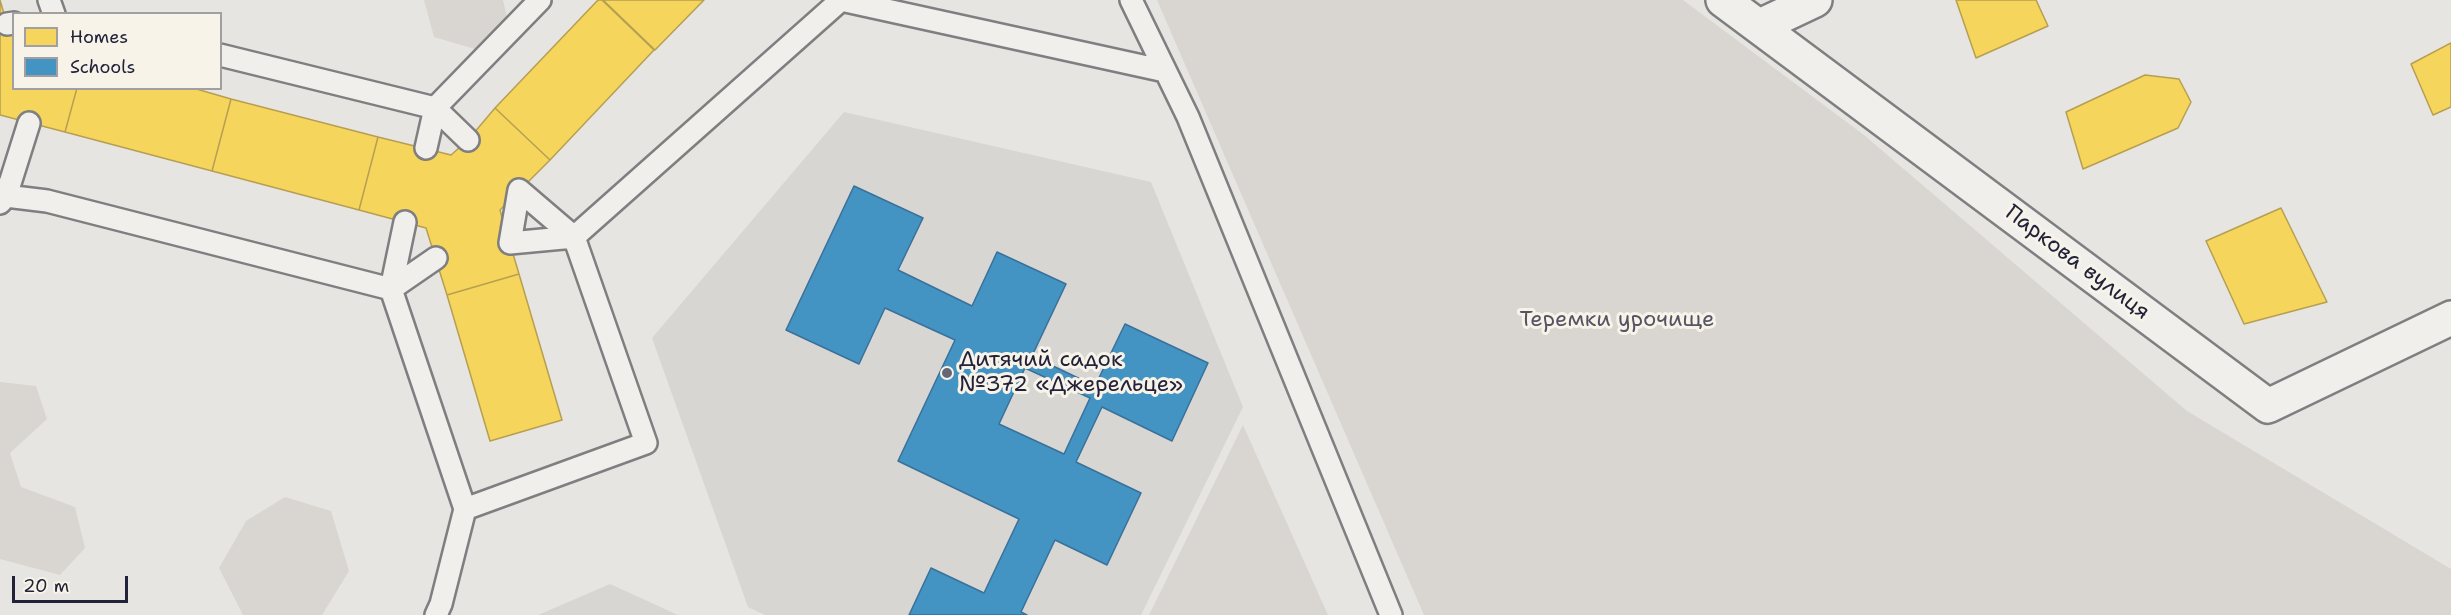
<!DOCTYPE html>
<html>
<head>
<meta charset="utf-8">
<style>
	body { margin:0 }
	#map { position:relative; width:2451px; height:615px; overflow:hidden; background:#e7e5e1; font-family:"Shantell Sans",sans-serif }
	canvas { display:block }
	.legend { position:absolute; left:12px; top:12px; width:210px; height:78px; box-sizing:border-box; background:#f7f3e8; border:2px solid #a29fa3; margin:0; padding:8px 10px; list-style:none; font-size:18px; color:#22223b }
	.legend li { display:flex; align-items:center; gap:12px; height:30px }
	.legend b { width:30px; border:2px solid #a29fa3 }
	.scale { position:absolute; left:12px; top:576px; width:116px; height:27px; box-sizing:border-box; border:3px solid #22223b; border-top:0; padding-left:8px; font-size:18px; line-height:21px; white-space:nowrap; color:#22223b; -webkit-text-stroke:4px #f7f3e8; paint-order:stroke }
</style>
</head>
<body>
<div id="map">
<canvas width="2451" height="615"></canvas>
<ul class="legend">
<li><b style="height:16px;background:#f6d55c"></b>Homes</li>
<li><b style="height:16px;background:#4393c3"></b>Schools</li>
</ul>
<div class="scale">20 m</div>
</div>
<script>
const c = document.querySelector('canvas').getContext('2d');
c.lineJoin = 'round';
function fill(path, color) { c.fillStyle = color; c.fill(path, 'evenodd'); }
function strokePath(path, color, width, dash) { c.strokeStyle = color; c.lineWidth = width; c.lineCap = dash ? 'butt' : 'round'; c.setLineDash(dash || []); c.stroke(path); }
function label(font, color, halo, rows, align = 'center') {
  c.font = font + ' "Shantell Sans",sans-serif'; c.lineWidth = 6; c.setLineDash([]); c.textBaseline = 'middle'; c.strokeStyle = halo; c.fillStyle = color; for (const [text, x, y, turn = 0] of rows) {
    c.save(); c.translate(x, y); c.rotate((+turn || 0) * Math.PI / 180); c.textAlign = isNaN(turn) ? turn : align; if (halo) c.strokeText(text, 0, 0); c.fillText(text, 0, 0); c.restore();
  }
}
const built = new Path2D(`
	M844,112l307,70 92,225 -102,208h-376l-17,-8 -96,-269z
	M610,584l68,31h-140z`);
const green = new Path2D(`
	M424,0h79l5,22 -30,28 -44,-13z
	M1157,0h526l181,135 323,276 264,158v46h-1027z
	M0,382l36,4 11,33 -37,34 11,34 54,20 10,41 -25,27 -60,-16z
	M1243,425l85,190h-179z
	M285,497l46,14 18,60 -27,44h-79l-24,-47 27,-47z`);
const homes = new Path2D(`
	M0,0l7,24 7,12v52h63l-12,44 -65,-17z
	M598,0h4l52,50 -104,110 -55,-52z
	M603,0h101l-49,50z
	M1956,0h80l12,26 -72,32z
	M2451,43v64l-18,8 -22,-51z
	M2145,75l34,4 12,23 -13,26 -95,41 -17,-57z
	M77,88h116l38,11 -19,72 -147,-39z
	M231,99l147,38 -19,73 -147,-39z
	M495,108l55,52 -50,50 19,64 -72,21 -21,-67 -67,-18 19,-73 73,18 17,-15z
	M2281,208l46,94 -83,22 -38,-83z
	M519,274l43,146 -72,21 -43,-146z`);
const schools = new Path2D(`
	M854,186l69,32 -25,52 74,36 25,-54 69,32 -34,72 63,30 30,-62 83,39 -36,78 -70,-34 -26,55 65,31 -34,72 -52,-25 -34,72 6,3h-118l22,-47 53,25 35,-74 -121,-58 57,-121 -70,-32 -26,56 -73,-34zM1025,368l65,30 -26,56 -65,-30z`);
const service = new Path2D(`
	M49,0l5,14
	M841,0l324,71
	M1131,0l57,117 203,498
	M7,24l7,-1
	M220,55l215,53 105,-108
	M435,108l33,32
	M426,148l9,-40
	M0,189l6,7 41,5 344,88 74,220 181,-66 -72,-206 267,-237
	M519,190l-9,53 64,-6
	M519,190l55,47
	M0,203l6,-7 23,-73
	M391,289l14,-67
	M391,289l45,-31
	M436,615l5,-11 24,-95`);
const minor = new Path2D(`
	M1723,0l545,406 183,-88
	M1760,26l55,-26`);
const markers = [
	[947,373,6,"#676675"]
];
const streetNames = [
	["Паркова вулиця",2077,263,37]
];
const parkNames = [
	["Теремки урочище",1617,320]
];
const poiNames = [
	["Дитячий садок",959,360],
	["№372 «Джерельце»",959,385]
];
fill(built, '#d8d6d3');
fill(green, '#d9d6d2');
fill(homes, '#f6d55c');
strokePath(homes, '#b69f52', 1.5);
fill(schools, '#4393c3');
strokePath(schools, '#39719a', 1.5);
strokePath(service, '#7f7e81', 26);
strokePath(minor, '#7f7e81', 38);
strokePath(service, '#f0efeb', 21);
strokePath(minor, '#f0efeb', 33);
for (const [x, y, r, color] of markers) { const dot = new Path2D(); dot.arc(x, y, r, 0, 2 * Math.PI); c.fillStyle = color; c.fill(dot); strokePath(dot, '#f7f3e8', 2); }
label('22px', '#22223b', '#f7f3e8', streetNames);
label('22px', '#555465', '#f7f3e8', parkNames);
label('22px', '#22223b', '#f7f3e8', poiNames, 'left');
</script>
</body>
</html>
